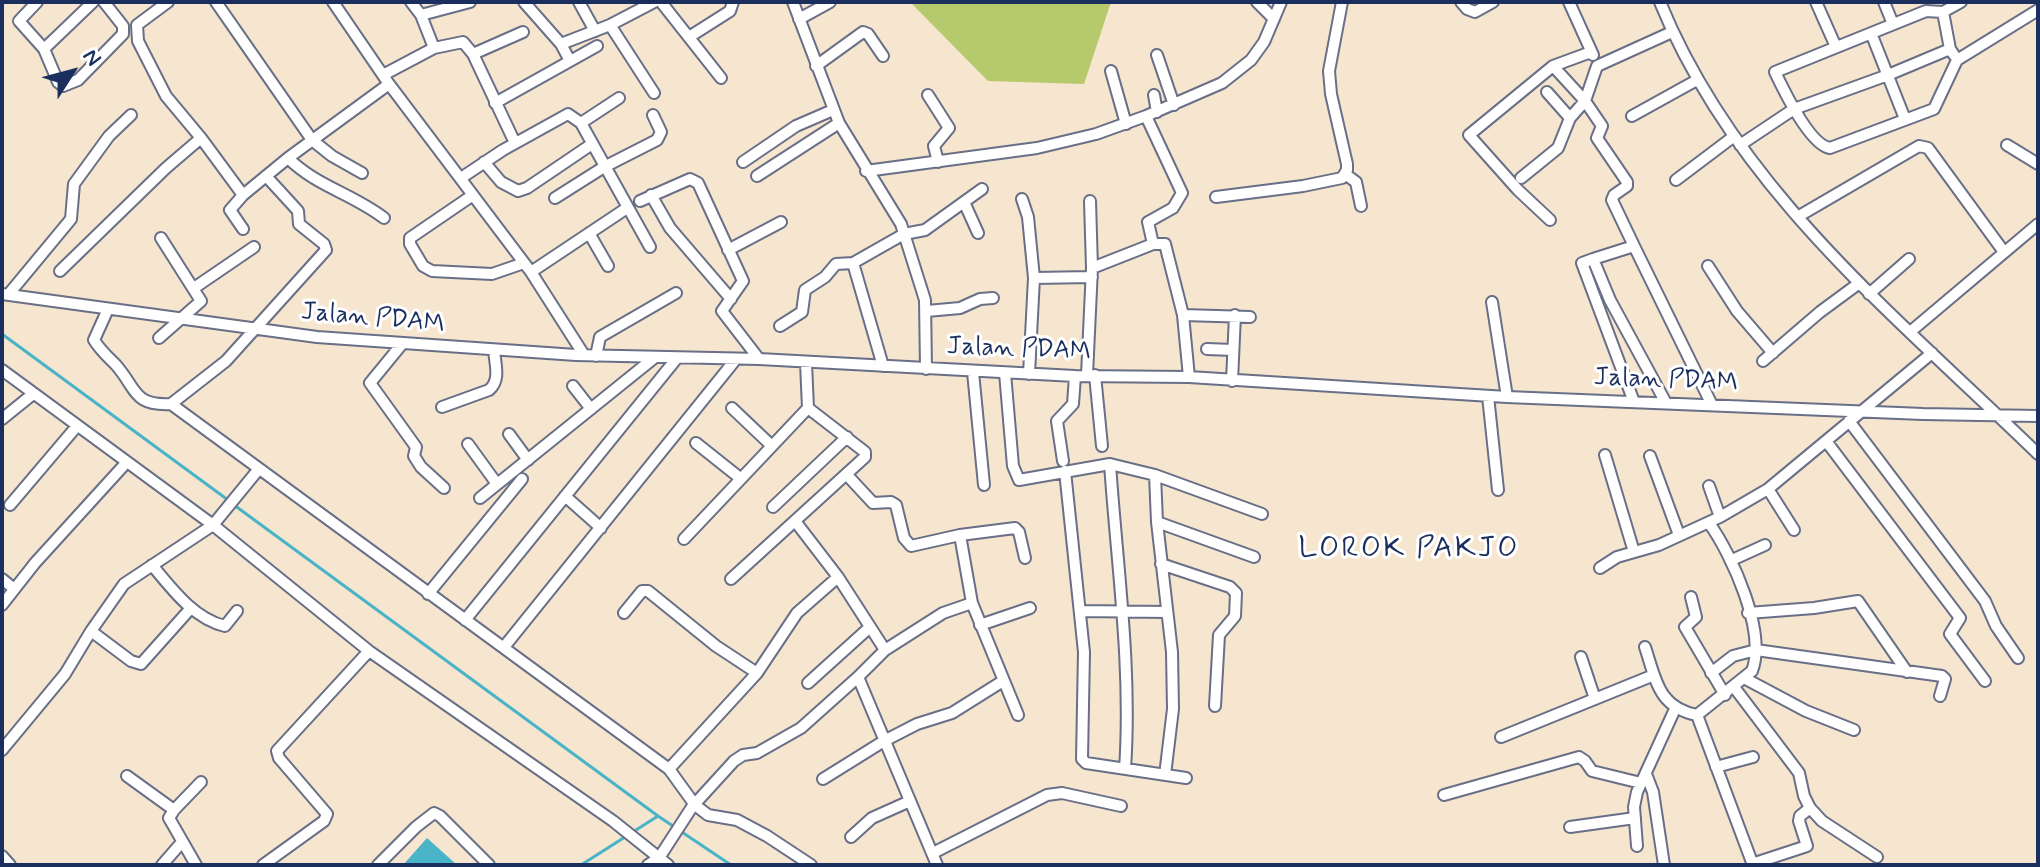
<!DOCTYPE html>
<html>
<head>
<meta charset="utf-8">
<style>
	body { margin:0 }
	#map { position:relative; width:2040px; height:867px; overflow:hidden; background:#f6e5cf; font-family:Mynerve,sans-serif }
	canvas { display:block }
	.frame { position:absolute; inset:0; border:4px solid #1b2f5e; pointer-events:none }
	.north { position:absolute; left:32px; top:32px; width:80px; height:80px; -webkit-text-stroke:6px #fff; paint-order:stroke; rotate:54deg; font-size:22px; font-weight:700; line-height:32px; text-align:center; color:#1b2f5e }
	.north::after { content:''; display:block; margin:auto; width:28px; height:36px; background:#1b2f5e; clip-path:polygon(50% 0,100% 100%,50% 72%,0 100%) }
</style>
</head>
<body>
<div id="map">
<canvas width="2040" height="867"></canvas>
<div class="frame"></div>
<div class="north">N</div>
</div>
<script>
const c = document.querySelector('canvas').getContext('2d');
c.lineJoin = 'round';
function fill(path, color) { c.fillStyle = color; c.fill(path, 'evenodd'); }
function strokePath(path, color, width, dash) { c.strokeStyle = color; c.lineWidth = width; c.lineCap = dash ? 'butt' : 'round'; c.setLineDash(dash || []); c.stroke(path); }
function label(font, color, halo, rows, align = 'center') {
  c.font = font + ' Mynerve,sans-serif'; c.lineWidth = 6; c.setLineDash([]); c.textBaseline = 'middle'; c.strokeStyle = halo; c.fillStyle = color; for (const [text, x, y, turn = 0] of rows) {
    c.save(); c.translate(x, y); c.rotate((+turn || 0) * Math.PI / 180); c.textAlign = isNaN(turn) ? turn : align; if (halo) c.strokeText(text, 0, 0); c.fillText(text, 0, 0); c.restore();
  }
}
const green = new Path2D(`
	M910,2h201l-27,82 -96,-3z`);
const water = new Path2D(`
	M427,838l30,27h-54z`);
const stream = new Path2D(`
	M2,334l226,166
	M234,505l424,311 73,49
	M581,865l77,-49`);
const minor = new Path2D(`
	M37,2l-18,19 25,28 14,33 5,4 15,-6 45,-46v-8l-19,-24
	M168,2l-31,23 1,16 28,55 35,42 42,57 45,-37 101,-74
	M216,2l96,138 20,16 30,17
	M333,2l56,82 142,188 53,83
	M411,2l10,13 13,33
	M524,2l37,42 9,17
	M579,2l16,29
	M661,2l60,76
	M793,2l46,121 62,101 24,76 1,69
	M1257,2l17,17
	M1461,2l6,7 8,3 18,-10
	M1569,2l24,53
	M1660,2c76,187 237,315 378,452
	M1816,2l20,45
	M1884,2l9,22
	M1961,2l-18,10 -17,-1 -151,61c9,19 35,73 55,76l104,-39 23,-49 81,-50
	M1943,12l7,37 4,6
	M421,15l49,-13
	M799,19l31,-17
	M610,25l44,68
	M1871,33l34,86
	M689,37l41,-26 3,-9
	M561,44l49,-19 44,-23
	M44,49l49,-47
	M473,54l50,-22
	M1157,55l17,50
	M816,66l47,-34 5,2 15,22
	M1553,66l32,35 17,25 -5,12 30,44v4l-13,9 -2,5 22,46 -41,13 17,41 56,103
	M1111,71l15,53
	M383,75l51,-27 29,-6 10,12 42,89
	M1547,92l23,26 15,-17 12,-35 75,-34
	M928,95l21,33 -15,18 4,16
	M1154,95l3,17
	M495,103l102,-57
	M1146,116l36,77 -9,15 -25,14 5,22
	M1632,116l65,-36
	M581,123l38,-25
	M1740,145l54,-36 94,-34 62,-26
	M2007,145l31,19
	M288,158c28,28 65,36 96,60
	M484,162l17,20 17,9 9,-3 65,-44
	M743,162l53,-36 37,-16
	M866,171l171,-23 59,-14 50,-18 76,-33 29,-23 13,-18 17,-40
	M1345,174l11,8 5,24
	M266,176l32,35 1,13 25,20 2,6 -100,111 -55,43 498,365 26,36 13,10 29,5 30,16 44,29
	M757,176l82,-53
	M461,178l42,-28 65,-36 13,9 69,124
	M1521,178l37,-30 12,-30
	M1676,180l57,-43
	M473,195l-63,43v6l13,22 9,5 60,3 32,-11
	M651,195l19,33 61,71
	M1216,197l87,-11 39,-8 5,-8v-6l-16,-70 -2,-23 13,-69
	M555,198l49,-31 53,-27 4,-8 -8,-17
	M1022,199l6,18 6,61 -5,96
	M640,201l50,-22 8,4 45,98 -21,30 37,48
	M964,202l14,31
	M1799,216l120,-70 9,2 76,104
	M1550,220l-32,-30 -49,-55 84,-69 38,-14
	M243,229l-13,-19 13,-15
	M589,233l19,33
	M1634,246l78,159
	M728,250l53,-28
	M1593,259l-11,4 52,139
	M853,263l30,103
	M1708,266l29,45 36,42
	M1092,268l61,-24h12l18,71 6,62
	M60,271l106,-103 35,-30
	M531,272l96,-64
	M1034,278l58,-1
	M194,288l60,-41
	M2,294l315,43 259,18 183,4 316,17 114,1 318,20 416,17 115,2
	M1869,294l40,-35
	M8,295l63,-76 3,-35 35,-48 22,-21
	M1492,302l15,95
	M108,309l-14,31c6,10 14,17 22,25 21,24 17,41 55,39
	M927,311l33,-3 20,-9 13,-1
	M1183,315l67,2
	M780,326l22,-14 3,-22 20,-13 11,-13 17,-1 51,-29 21,-4 57,-41
	M1910,332l128,-108
	M159,338l42,-37 -40,-63
	M402,344l-32,39 46,64 -2,9 7,11 23,21
	M1207,349l26,1
	M596,356l4,-19 76,-44
	M1763,361l57,-49 38,-28
	M2,370l211,155 156,126 244,170 55,44
	M973,372l11,113
	M1005,373l8,93 6,14 91,-16 45,11 2,47 15,130 1,57 -8,66
	M1087,375l5,-107 -2,-67
	M1095,375l7,71
	M1232,381l3,-66
	M573,386l18,23
	M1488,396l10,94
	M442,407l47,-17c12,-10 6,-26 5,-40
	M732,408l40,38
	M2,419l31,-25
	M1849,421l136,180 11,25 22,32
	M509,434l19,26
	M1826,441l134,177 -10,16 35,47
	M696,443l44,35
	M468,444l29,40
	M1605,455l29,97
	M1650,456l29,79
	M1063,461l-6,-40 16,-17 2,-28
	M1110,464c7,102 22,203 15,305
	M1065,471l19,181 -2,107 4,4 100,15
	M847,475l26,28 18,-1 5,3 8,33 7,8 49,-11 55,-7 4,4 6,26
	M1155,475l107,39
	M1709,486l11,31
	M1768,489l26,41
	M565,496l36,32
	M480,498l174,-140
	M10,505l67,-79
	M773,507l74,-70
	M795,521l43,56 47,73 -27,27 79,188
	M1157,522l97,35
	M960,535l12,68 46,112
	M684,539l124,-131
	M1732,560l33,-15
	M1161,564l69,23 6,6 -1,23 -16,19 -4,71
	M152,565c19,23 42,54 73,61l12,-15
	M1600,568l17,-11 42,-12 61,-28 48,-28 164,-136
	M2,579l11,9
	M731,579l134,-122v-5l-57,-44 -2,-45
	M428,594l94,-115
	M1691,597l5,20 -11,10 40,68
	M2,605l33,-42 91,-100
	M1081,611l86,1
	M624,613l18,-22h6l68,55 41,27
	M1748,613l66,-5 44,-7 49,71
	M465,620l212,-262
	M980,625l50,-17
	M91,631l40,30 10,3 50,-56
	M504,647l232,-288
	M1645,647c11,33 13,60 52,68l55,-44c15,-39 -20,-116 -43,-148
	M885,650l58,-37 29,-10
	M1581,657l14,42
	M1711,673l22,-17 23,-6 186,26 3,3 -5,17
	M1744,678l62,33 48,19
	M808,683l62,-56
	M1734,687l65,86 5,23 6,12 12,13 55,36
	M1697,715l56,150
	M1501,737l153,-62
	M2,750l63,-76 26,-43 33,-47 89,-59 45,-55
	M1716,767l37,-10
	M669,769l88,-96 40,-60 41,-36
	M1646,774l7,18 11,73
	M127,776l47,34 -5,8 27,47
	M823,779l61,-38 33,-17 35,-11 51,-32
	M1444,795l135,-38 6,4 7,10 49,12
	M174,810l27,-28
	M1570,827l65,-9
	M851,837l21,-19 38,-17
	M1637,846l-3,-39 3,-15 38,-83
	M933,853l114,-58 15,-2 59,13
	M2,856l8,9
	M1752,864l55,-18 -8,-25 1,-5 10,-8
	M162,865l20,-23
	M263,865l61,-44 3,-7 -48,-56 -2,-7 92,-100
	M378,865l38,-38 18,-14 6,3 49,49
	M648,865l11,-7 33,-51 42,-46 9,-6 14,-2 44,-25 57,-51`);
const streetNames = [
	["Jalan PDAM",373,319,5],
	["Jalan PDAM",1019,350,2],
	["Jalan PDAM",1666,381,2]
];
const quarterNames = [
	["LOROK PAKJO",1409,550]
];
fill(green, '#b6c96c');
fill(water, '#49b4c7');
strokePath(stream, '#49b4c7', 3);
strokePath(minor, '#686f86', 14);
strokePath(minor, '#fff', 10);
label('26px', '#1b2f5e', '#fff', streetNames);
c.letterSpacing = '2px';
label('30px', '#1b2f5e', '#fff', quarterNames);
c.letterSpacing = '0px';
</script>
</body>
</html>
